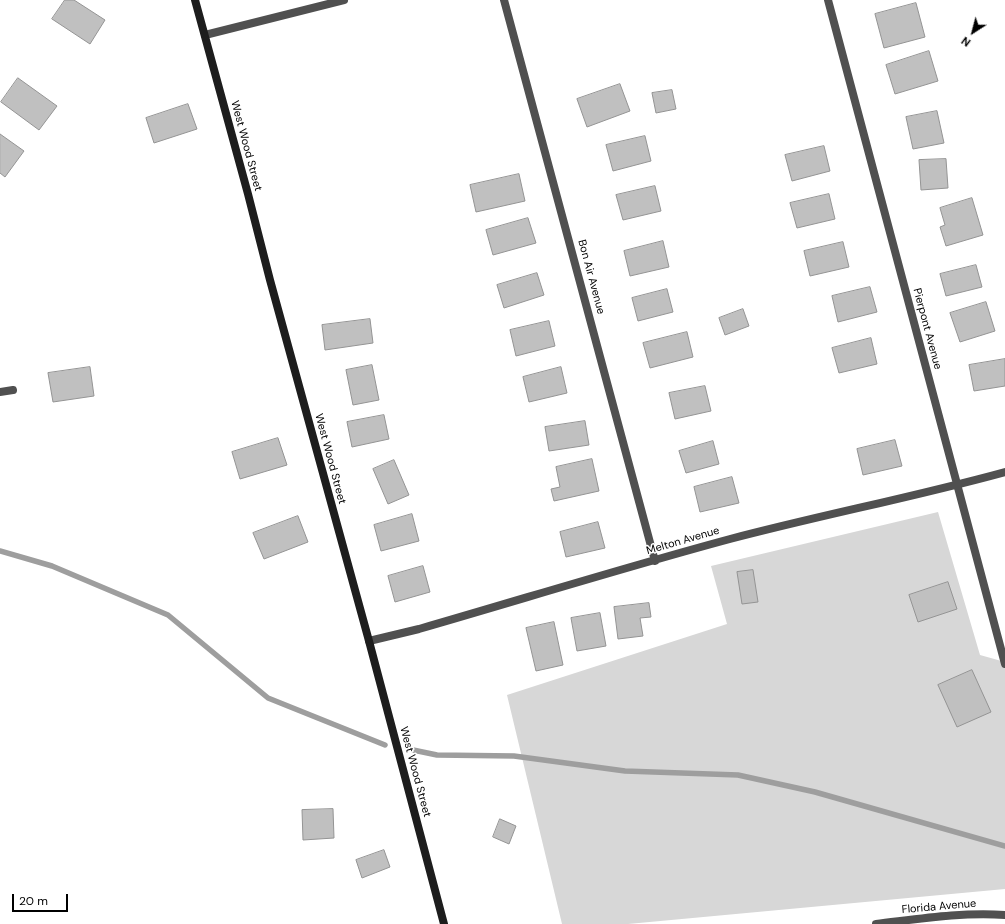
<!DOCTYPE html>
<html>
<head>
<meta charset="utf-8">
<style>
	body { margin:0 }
	#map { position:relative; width:1005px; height:924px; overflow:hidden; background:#fff; font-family:"DM Sans",sans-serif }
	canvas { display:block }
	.north { position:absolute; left:953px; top:12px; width:40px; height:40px; -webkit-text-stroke:3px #fff; paint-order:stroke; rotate:216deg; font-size:11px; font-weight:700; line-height:16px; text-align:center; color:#000 }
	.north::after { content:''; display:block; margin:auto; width:14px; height:18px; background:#000; clip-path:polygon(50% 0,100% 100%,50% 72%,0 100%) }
	.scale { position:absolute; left:12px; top:894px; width:56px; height:18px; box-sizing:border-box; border:2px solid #000; border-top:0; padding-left:5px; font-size:12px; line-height:14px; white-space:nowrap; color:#000; -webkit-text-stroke:3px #fff; paint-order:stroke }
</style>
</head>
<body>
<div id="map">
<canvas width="1005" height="924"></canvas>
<div class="north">N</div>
<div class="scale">20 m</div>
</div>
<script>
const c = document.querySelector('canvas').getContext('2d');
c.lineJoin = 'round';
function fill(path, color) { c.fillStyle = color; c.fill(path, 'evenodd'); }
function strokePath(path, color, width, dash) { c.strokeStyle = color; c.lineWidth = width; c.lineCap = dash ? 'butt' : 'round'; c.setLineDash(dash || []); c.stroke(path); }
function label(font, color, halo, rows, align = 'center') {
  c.font = font + ' "DM Sans",sans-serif'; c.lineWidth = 3; c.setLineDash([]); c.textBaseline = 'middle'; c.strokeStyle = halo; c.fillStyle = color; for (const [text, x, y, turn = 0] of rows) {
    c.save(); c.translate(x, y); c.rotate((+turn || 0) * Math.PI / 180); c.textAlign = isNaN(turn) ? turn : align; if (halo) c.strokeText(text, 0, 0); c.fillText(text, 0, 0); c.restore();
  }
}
const green = new Path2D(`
	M938,512l42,143 25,7v227l-377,35h-66l-55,-229 220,-71 -16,-58z`);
const stream = new Path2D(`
	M0,551l52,15 116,49 100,83 117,47
	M413,750l24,5 77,1 111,15 113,4 77,17 190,54`);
const building = new Path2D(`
	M65,0h9l31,20 -15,24 -38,-25z
	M916,3l9,34 -41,11 -9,-34z
	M929,51l9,30 -43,13 -9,-29z
	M18,78l39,28 -18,24 -38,-28z
	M620,84l10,27 -43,16 -10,-28z
	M672,90l4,19 -20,4 -4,-20z
	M188,104l9,25 -43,14 -8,-25z
	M937,111l7,32 -31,6 -7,-32z
	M0,134l24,17 -19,26 -5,-4z
	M645,136l6,25 -38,10 -7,-26z
	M824,146l6,25 -38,10 -7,-26z
	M946,159l2,29 -27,2 -2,-30z
	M519,174l6,27 -49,11 -6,-27z
	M655,186l6,25 -38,9 -7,-25z
	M829,194l6,25 -38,9 -7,-25z
	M972,198l11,37 -37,11 -6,-19 5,-2 -5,-17z
	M528,218l8,25 -43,12 -7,-25z
	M663,241l6,26 -39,9 -6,-25z
	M843,242l6,25 -39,9 -6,-25z
	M976,265l6,22 -36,9 -6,-22z
	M537,273l7,22 -40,13 -7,-23z
	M870,287l7,25 -39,10 -6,-26z
	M667,289l6,23 -35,9 -6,-23z
	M986,302l9,29 -35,11 -10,-29z
	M743,309l6,17 -24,9 -6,-17z
	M370,319l3,24 -48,7 -3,-25z
	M549,321l6,25 -39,10 -6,-26z
	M687,332l6,25 -43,11 -7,-25z
	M871,338l6,26 -38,9 -7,-25z
	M1005,359v27l-31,5 -5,-26z
	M372,365l7,35 -26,5 -7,-35z
	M90,367l4,29 -41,6 -5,-29z
	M561,367l6,26 -38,9 -6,-25z
	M705,386l6,25 -36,8 -6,-26z
	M384,415l5,24 -37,8 -5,-25z
	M585,421l4,24 -40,6 -4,-24z
	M278,438l9,27 -47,14 -8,-27z
	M895,440l7,26 -39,9 -6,-26z
	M713,441l6,23 -33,9 -7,-22z
	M592,459l7,32 -45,10 -3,-12 9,-2 -4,-20z
	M394,460l15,35 -21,9 -15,-35z
	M732,477l7,26 -39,9 -6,-25z
	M412,514l7,27 -38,10 -7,-26z
	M298,516l10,26 -44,17 -11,-26z
	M598,522l7,26 -39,9 -6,-25z
	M423,566l7,26 -35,10 -7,-26z
	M753,570l5,32 -16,2 -5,-32z
	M948,582l9,27 -39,13 -9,-27z
	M649,603l2,14 -11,1 3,18 -25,3 -4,-32z
	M600,613l6,33 -29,5 -6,-33z
	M554,622l9,43 -27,6 -10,-43z
	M972,670l19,42 -34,15 -19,-42z
	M333,809l1,29 -31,2 -1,-30z
	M500,819l16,7 -7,18 -16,-7z
	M384,850l6,17 -28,11 -6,-18z`);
const street = new Path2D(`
	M504,0l151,561
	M828,0l177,664
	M205,35l139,-35
	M0,392l13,-2
	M369,641l50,-12c104,-30 207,-62 311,-90 91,-24 184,-42 275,-67
	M876,924c43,-5 85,-12 129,-9`);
const secondary = new Path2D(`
	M195,0l53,194 22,86 99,361 75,283`);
const streetNames = [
	["West Wood Street",246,146,75],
	["Bon Air Avenue",591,277,75],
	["Pierpont Avenue",927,329,75],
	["West Wood Street",330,459,75],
	["Melton Avenue",683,541,-16],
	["West Wood Street",415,772,75],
	["Florida Avenue",939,907,-5]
];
fill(green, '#d7d7d7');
strokePath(stream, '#9e9e9e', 5.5);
fill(building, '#c0c0c0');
strokePath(building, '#949494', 1);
strokePath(street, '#505050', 8);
strokePath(secondary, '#1d1d1d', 8);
label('11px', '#000', '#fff', streetNames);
</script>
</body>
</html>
